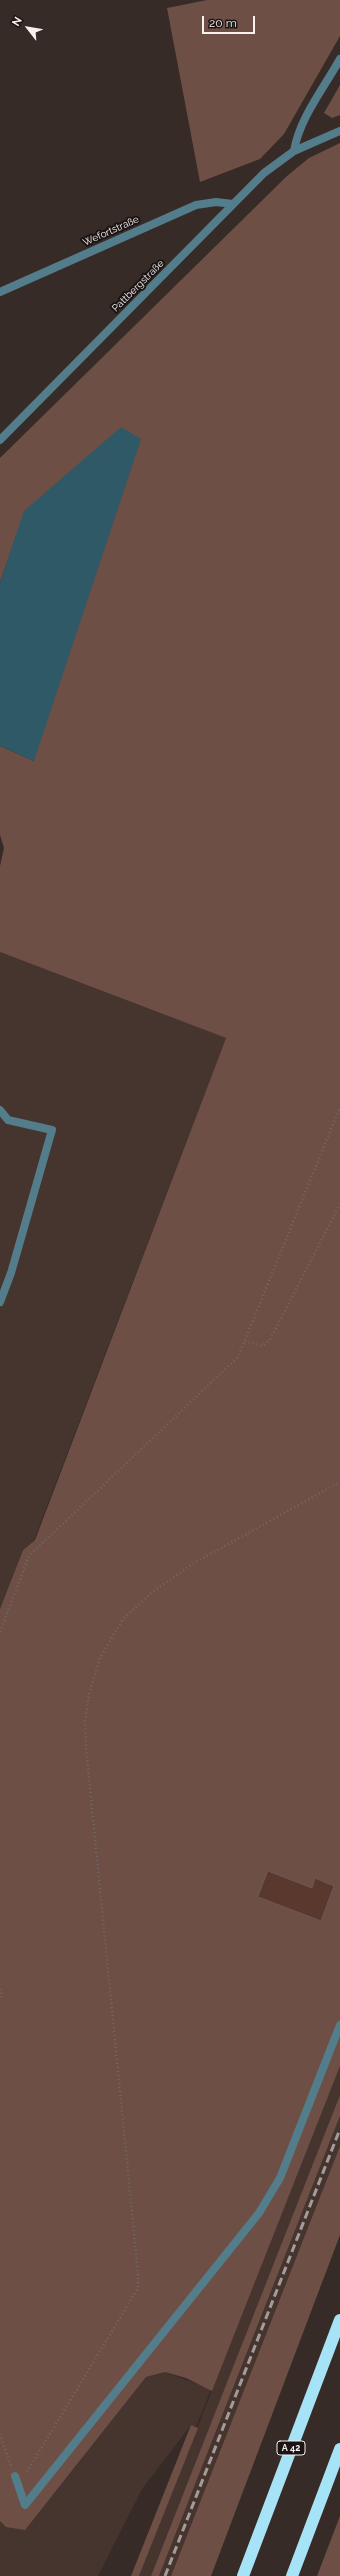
<!DOCTYPE html>
<html>
<head>
<meta charset="utf-8">
<style>
	body { margin:0 }
	#map { position:relative; width:340px; height:2576px; overflow:hidden; background:#372b28; font-family:Raleway,sans-serif }
	canvas { display:block }
	.north { position:absolute; left:8px; top:8px; width:40px; height:40px; -webkit-text-stroke:3px #1a1514; paint-order:stroke; rotate:301deg; font-size:11px; font-weight:700; line-height:16px; text-align:center; color:#f8f0ee }
	.north::after { content:''; display:block; margin:auto; width:14px; height:18px; background:#f8f0ee; clip-path:polygon(50% 0,100% 100%,50% 72%,0 100%) }
	.scale { position:absolute; left:202px; top:16px; width:53px; height:18px; box-sizing:border-box; border:2px solid #f8f0ee; border-top:0; padding-left:5px; font-size:12px; line-height:14px; white-space:nowrap; color:#f8f0ee; -webkit-text-stroke:3px #1a1514; paint-order:stroke }
</style>
</head>
<body>
<div id="map">
<canvas width="340" height="2576"></canvas>
<div class="north">N</div>
<div class="scale">20 m</div>
</div>
<script>
const c = document.querySelector('canvas').getContext('2d');
c.lineJoin = 'round';
function fill(path, color) { c.fillStyle = color; c.fill(path, 'evenodd'); }
function strokePath(path, color, width, dash) { c.strokeStyle = color; c.lineWidth = width; c.lineCap = dash ? 'butt' : 'round'; c.setLineDash(dash || []); c.stroke(path); }
function label(font, color, halo, rows, align = 'center') {
  c.font = font + ' Raleway,sans-serif'; c.lineWidth = 4; c.setLineDash([]); c.textBaseline = 'middle'; c.strokeStyle = halo; c.fillStyle = color; for (const [text, x, y, turn = 0] of rows) {
    c.save(); c.translate(x, y); c.rotate((+turn || 0) * Math.PI / 180); c.textAlign = isNaN(turn) ? turn : align; if (halo) c.strokeText(text, 0, 0); c.fillText(text, 0, 0); c.restore();
  }
}
const built = new Path2D(`
	M0,952l226,86 -192,502 -11,10 -23,59z
	M340,2065v30l-117,299 -72,182h-12z
	M340,2116v30l-169,430h-12z
	M165,2372l46,17 -15,38 -5,-2 -49,64 -44,87h-98v-55l6,6 46,-31 94,-119z`);
const green = new Path2D(`
	M207,0h133v36l-56,98 -24,25 -60,23 -33,-174z
	M340,85v30l-8,3 -8,-5z
	M340,143v1923l-128,325 -26,-13 -21,-6 -19,5 -121,153 -19,-3 -6,-6v-912l23,-59 12,-10 191,-502 -226,-86v-86l4,-18 -4,-13v-89l34,15 -9,-250 -25,71v-124l287,-282 22,-18z
	M340,2095v21l-181,460h-8z
	M340,2146v89l-129,341h-40z
	M191,2425l7,3 -59,148h-8z
	M340,2516v60h-23z`);
const water = new Path2D(`
	M121,427l20,12 -107,322 -34,-15v-164l24,-71z`);
const building = new Path2D(`
	M268,1871l44,17 3,-10 19,8 -13,35 -63,-24z`);
const path = new Path2D(`
	M245,1341l17,5 8,-6 70,-136
	M0,1632l29,-76 209,-199 102,-250
	M0,1989l2,6 -2,5
	M0,2434l11,32
	M27,2472l111,-184v-14l-52,-527 -1,-26 4,-27 11,-36 23,-39 28,-26 43,-30 146,-81`);
const lane = new Path2D(`
	M0,1110l8,10 44,10 -41,143 -11,29
	M15,2476l10,29 234,-292 21,-35 60,-153`);
const street = new Path2D(`
	M294,151c5,-32 30,-63 46,-92
	M0,292l196,-87 20,-3 17,2
	M0,440l264,-267 30,-22 46,-20`);
const highway = new Path2D(`
	M243,2576l97,-256
	M292,2576l48,-127`);
const rail = new Path2D(`
	M165,2576l175,-447`);
const shields = [
	[291,2448,28]
];
const shieldNames = [
	["A 42",291,2448]
];
const streetNames = [
	["Wefortstraße",111,231,-24],
	["Pattbergstraße",138,286,-45]
];
fill(built, '#46342f');
fill(green, '#6e4f45');
fill(water, '#2f5966');
fill(building, '#5a382e');
strokePath(building, '#675a56', 1);
strokePath(path, '#736865', 2.5, [1, 3]);
strokePath(lane, '#537d8a', 8);
strokePath(street, '#537d8a', 8);
strokePath(highway, '#a6e3f6', 12);
strokePath(rail, '#a59c99', 3, [8, 4]);
for (const [x, y, w] of shields) { const box = new Path2D(); box.roundRect(x - w / 2, y - 7, w, 14, 3); c.fillStyle = '#1a1514'; c.fill(box); strokePath(box, '#f8f0ee', 1); }
label('bold 9px', '#f8f0ee', null, shieldNames);
label('10px', '#f8f0ee', '#1a1514', streetNames);
</script>
</body>
</html>
